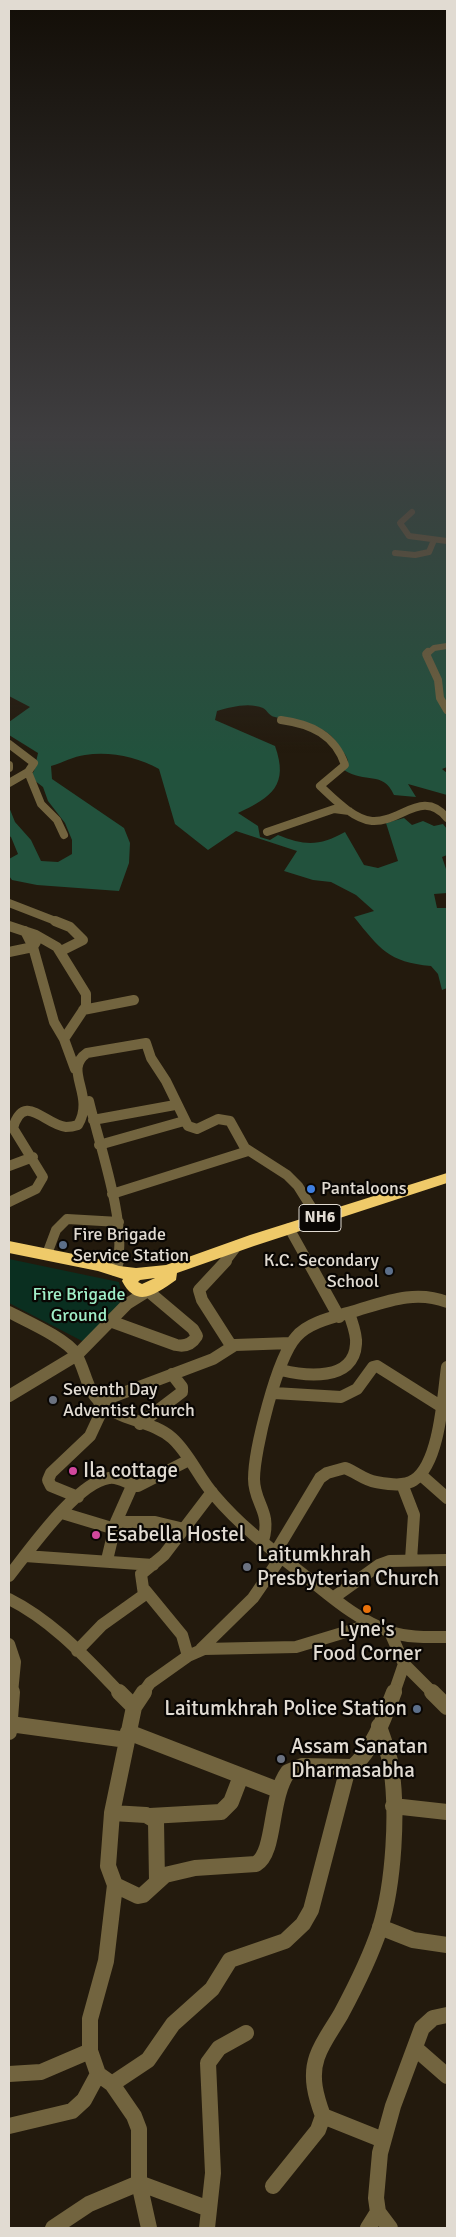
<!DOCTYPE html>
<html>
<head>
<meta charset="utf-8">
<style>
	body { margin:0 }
	#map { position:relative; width:456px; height:2237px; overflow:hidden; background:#231a0d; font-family:Signika,sans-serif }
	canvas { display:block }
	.frame { position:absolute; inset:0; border:10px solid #e1dbd2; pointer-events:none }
</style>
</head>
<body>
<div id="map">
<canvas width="456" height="2237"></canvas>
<div class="frame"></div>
</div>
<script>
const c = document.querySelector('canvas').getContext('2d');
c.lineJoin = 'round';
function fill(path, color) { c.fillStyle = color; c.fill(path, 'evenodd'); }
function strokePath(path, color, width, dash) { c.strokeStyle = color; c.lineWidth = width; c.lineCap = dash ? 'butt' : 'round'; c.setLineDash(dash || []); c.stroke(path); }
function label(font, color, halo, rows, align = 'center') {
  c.font = font + ' Signika,sans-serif'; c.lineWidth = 4.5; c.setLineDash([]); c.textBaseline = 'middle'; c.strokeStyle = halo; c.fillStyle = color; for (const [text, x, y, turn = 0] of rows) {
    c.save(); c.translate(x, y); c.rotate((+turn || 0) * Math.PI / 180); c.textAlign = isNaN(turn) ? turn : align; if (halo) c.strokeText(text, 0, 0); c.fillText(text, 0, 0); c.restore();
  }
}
const green = new Path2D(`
	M9,1259l110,23 4,20 -39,40 -75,-39z`);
const forest = new Path2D(`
	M9,441h438v326l-5,2 5,4v22l-39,-11 8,13 -22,-2c-11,-25 -29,-11 -50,-25l4,-4c1,-7 -3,-12 -7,-17 -15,-28 -40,-24 -66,-32 -6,-1 -8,-7 -12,-9 -14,-6 -33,-1 -46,3l-2,9 60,26c14,39 -3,51 -37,67l20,13 2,11 10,3 8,-5c27,11 42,11 67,-3l19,33 14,3 20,-7 -12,-38 18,-5 8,7 11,-4 11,5 9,-2 4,5v26l-5,2 5,15v21l-13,1 3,14h10v80l-5,2 -4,-16 -7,-8c-43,-4 -51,-17 -77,-49l20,-6 -18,-16 -25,-13 -18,-2 -29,-9 13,-20 -61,-20 -28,19 -33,-26 -16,-55c-22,-12 -49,-18 -74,-14 -11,1 -23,8 -34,11l1,13 72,49 6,15 -1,20 -10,28 -82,-6 -25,-5 -3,-4v-17l9,-5 -7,-17 -2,-1v-29l6,15 16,18 10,21 17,1 14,-8v-14l-7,-17 -17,-22 -5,-14 -13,-10 4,-6 4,-18 -29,-18v-13l21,-15 -21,-11z`);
const minorFar4 = new Path2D(`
	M412,512l-12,11 9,13 38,5
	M395,553l20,2 14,-3 5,-12
	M427,654l7,-6 13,-2`);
const minorFar3 = new Path2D(`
	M428,652l-2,2 12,26 2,18 7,12
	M281,720c30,4 54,15 64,45l-25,21c13,12 33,33 52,35 28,2 51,-33 75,-3
	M9,744l25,19 -6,9 -19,11
	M9,765v3
	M28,772l13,32 16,16 7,15
	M267,832l67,-23 15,2
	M9,903l49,19`);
const minorFar2 = new Path2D(`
	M55,921l15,6 13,13 -22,11
	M9,926l27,9 21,12 29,47v12l-22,33
	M25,931l8,16 21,75 10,17 11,30
	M9,952l24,-5 3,-5
	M83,1010l51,-10
	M89,1101c9,39 39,126 28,161
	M93,1120l82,-15
	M99,1145l85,-24
	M9,1166l24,-9
	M112,1194l136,-43
	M9,1202l27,-13 7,-12 -30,-49c11,-37 32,-3 53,-1 4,0 9,-1 12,-2 18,-30 -16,-55 9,-72l59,-10 5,15 15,23 22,45 9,3 21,-10 12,2 15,27 42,27 11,11 20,32
	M289,1228l19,34
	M47,1254l9,-24 11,-11 52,3
	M225,1262l13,-17`);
const minorFar1 = new Path2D(`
	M226,1261l-27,29 3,10 30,47
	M308,1261l31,56
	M115,1270l3,-9
	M9,1312c17,9 58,27 67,42 9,15 10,34 23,47 20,20 52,19 73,37 18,16 27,41 43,58 27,32 61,57 94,83 25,20 50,42 82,53 18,6 37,5 56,5
	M110,1321l66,24c9,2 16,-1 21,-9l-4,-7 -45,-38
	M281,1370c24,6 73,12 75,-26 1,-10 -4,-21 -7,-31
	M274,1393l67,4 16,-8 16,-22 4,-1 65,41
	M9,1396l68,-41 50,-51 24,-15
	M99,1402l114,-43 22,-14 56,-2
	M140,1424l42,-32v-5l-10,-13
	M421,1475l26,23
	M402,1484l12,31 -3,45
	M78,1497l-27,-11 -3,-6 3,-7 39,-37 14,-30
	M62,1513l53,16
	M116,1522h39l29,7
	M263,1541c9,-30 -9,-37 -9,-62 0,-29 23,-121 42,-142 13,-16 43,-21 62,-27 30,-9 58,-20 89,-8
	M275,1553l45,-75 7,-5 18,-5c11,4 19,12 31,14 12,2 28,5 38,-2 26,-17 29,-85 33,-113
	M25,1556l128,9
	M107,1560l9,-38 16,-36
	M9,1576c20,-25 68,-94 100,-98 11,-2 19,7 29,8l51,-26
	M145,1590l37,45 6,21
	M333,1598l46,-33 11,-4 57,-1
	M9,1599c44,22 77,59 111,94
	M390,1632l14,32 29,29
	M9,1644l6,18 -3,31
	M201,1649l52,-51 28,-41
	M77,1651l25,-26 42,-30 -3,-21 23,-19 48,-63
	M143,1693l7,-10 38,-27 16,-7 92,-2 76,-23
	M394,1693l10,-29`);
const minor = new Path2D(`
	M119,1692l15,15
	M144,1692l-10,15 -22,106 -4,53 7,19 23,11 5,-1 22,-20 30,-7 61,-4c20,-12 13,-66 32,-92l14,-6 51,1c21,-20 31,-49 41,-75
	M432,1692l15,15
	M10,1724l117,16
	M9,1732l3,-40
	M128,1732l150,58
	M393,1806l54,6
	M112,1813l34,2 10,6 1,60
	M150,1816l71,-4 10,-10 10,-26
	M115,1885l-9,76 -16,58v32l8,23 14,10 22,32 5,13v54l10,45
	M380,1927l33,13 34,5
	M415,2048l32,28
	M9,2074l32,-2 49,-21
	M112,2084l36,-24 25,-36 39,-35 18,-29 55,-19 18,-17 8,-14 37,-142
	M323,2116l60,24
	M9,2126l63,-15 12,-11 14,-26
	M273,2186l45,-56 5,-14c-7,-19 -13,-39 -6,-59 5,-15 16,-29 24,-43 15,-28 29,-56 39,-86 14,-45 18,-116 11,-162 -2,-13 -8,-27 -12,-40
	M53,2228l36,-24 50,-21 70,26
	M207,2228l6,-55 -5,-110 11,-15 27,-15
	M368,2228l10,-16
	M390,2228l-12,-16 -2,-14 4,-45 13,-47 29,-78 11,-10 14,-3`);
const highway = new Path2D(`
	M447,1173v10l-193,63 -77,27 -1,7c-19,13 -39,30 -54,1l1,-2 -25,-8 -89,-18v-12l89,18 21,7 17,2 30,-3 84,-30zM155,1278l-13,6 -4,-2 2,-2z`);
const markers = [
	[311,1189,5,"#3f7fe0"],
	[63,1245,5,"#5c6f8a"],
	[389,1271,5,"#5c6f8a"],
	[53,1400,5,"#6b7280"],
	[73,1471,5,"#d1479c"],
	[96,1535,5,"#d1479c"],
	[247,1567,5,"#6b7280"],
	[367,1609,5,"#e8710a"],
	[417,1709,5,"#5c6f8a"],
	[281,1759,5,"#6b7280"]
];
const shields = [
	[320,1218,42]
];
const shieldNames = [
	["NH6",320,1218]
];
const poiNames = [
	["Pantaloons",321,1189],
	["Fire Brigade",73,1235],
	["Service Station",73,1256],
	["K.C. Secondary",379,1261,"right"],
	["School",379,1282,"right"],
	["Seventh Day",63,1390],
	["Adventist Church",63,1411]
];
const parkNames = [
	["Fire Brigade",79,1295],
	["Ground",79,1316]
];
const nearPoinames = [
	["Ila cottage",83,1471],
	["Esabella Hostel",106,1535],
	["Laitumkhrah",257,1555],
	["Presbyterian Church",257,1579],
	["Lyne's",367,1630,"center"],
	["Food Corner",367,1654,"center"],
	["Laitumkhrah Police Station",407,1709,"right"],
	["Assam Sanatan",291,1747],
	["Dharmasabha",291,1771]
];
fill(green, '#0a2f20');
fill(forest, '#22523d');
strokePath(minorFar4, '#72643f', 6);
strokePath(minorFar3, '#72643f', 8);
strokePath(minorFar2, '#72643f', 10);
strokePath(minorFar1, '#72643f', 12);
strokePath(minor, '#72643f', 16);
fill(highway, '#efca69');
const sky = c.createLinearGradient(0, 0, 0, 754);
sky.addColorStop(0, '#130e07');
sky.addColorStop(0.58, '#3f3e40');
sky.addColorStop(1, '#3f3e4000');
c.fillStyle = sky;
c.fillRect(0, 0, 456, 754);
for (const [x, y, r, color] of markers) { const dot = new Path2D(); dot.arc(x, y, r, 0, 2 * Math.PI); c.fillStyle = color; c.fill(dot); strokePath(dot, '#090603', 2); }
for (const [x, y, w] of shields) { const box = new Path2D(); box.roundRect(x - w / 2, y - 13.5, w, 27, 4); c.fillStyle = '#090603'; c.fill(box); strokePath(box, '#e1dbd2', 1); }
label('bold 16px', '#e1dbd2', null, shieldNames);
label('18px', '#e1dbd2', '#090603', poiNames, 'left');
label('18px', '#a0eec7', '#090603', parkNames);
label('21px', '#e1dbd2', '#090603', nearPoinames, 'left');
</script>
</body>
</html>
